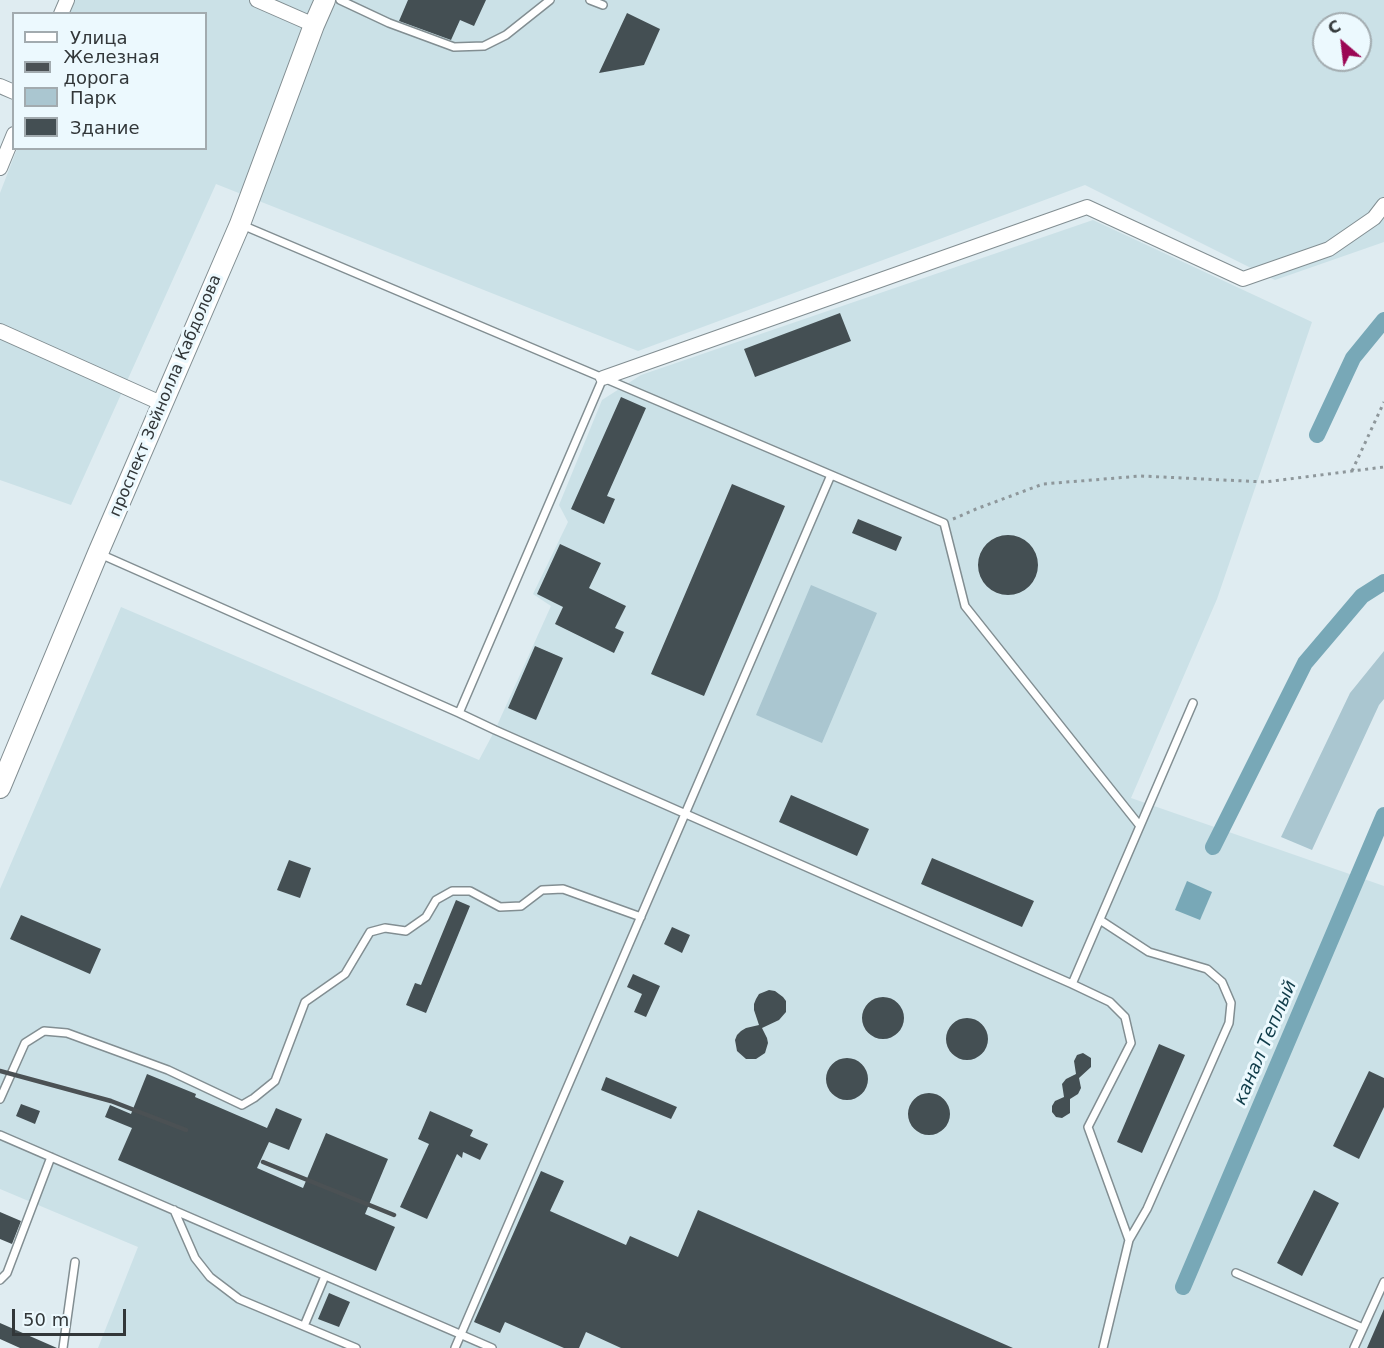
<!DOCTYPE html>
<html>
<head>
<meta charset="utf-8">
<style>
	body { margin:0 }
	#map { position:relative; width:1384px; height:1348px; overflow:hidden; background:#dfecf1; font-family:"DejaVu Sans",sans-serif }
	canvas { display:block }
	.legend { position:absolute; left:12px; top:12px; width:195px; height:138px; box-sizing:border-box; background:#ecf9fe; border:2px solid #a2abaf; margin:0; padding:8px 10px; list-style:none; font-size:18px; color:#323739 }
	.legend li { display:flex; align-items:center; gap:12px; height:30px }
	.legend b { width:30px; border:2px solid #a2abaf }
	.north { position:absolute; left:1312px; top:12px; width:60px; height:60px; box-sizing:border-box; background:#ecf9fe; border:2px solid #a2abaf; border-radius:50%; rotate:332deg; font-size:16px; font-weight:700; line-height:24px; text-align:center; color:#323739 }
	.north::after { content:''; display:block; margin:auto; width:21px; height:27px; background:#9b0654; clip-path:polygon(50% 0,100% 100%,50% 72%,0 100%) }
	.scale { position:absolute; left:12px; top:1309px; width:114px; height:27px; box-sizing:border-box; border:3px solid #323739; border-top:0; padding-left:8px; font-size:18px; line-height:21px; white-space:nowrap; color:#323739; -webkit-text-stroke:4px #ecf9fe; paint-order:stroke }
</style>
</head>
<body>
<div id="map">
<canvas width="1384" height="1348"></canvas>
<ul class="legend">
<li><b style="height:8px;background:#fff"></b>Улица</li>
<li><b style="height:8px;background:#4b5154"></b>Железная дорога</li>
<li><b style="height:16px;background:#aac6d0"></b>Парк</li>
<li><b style="height:16px;background:#444f53"></b>Здание</li>
</ul>
<div class="north">С</div>
<div class="scale">50 m</div>
</div>
<script>
const c = document.querySelector('canvas').getContext('2d');
c.lineJoin = 'round';
function fill(path, color) { c.fillStyle = color; c.fill(path, 'evenodd'); }
function strokePath(path, color, width, dash) { c.strokeStyle = color; c.lineWidth = width; c.lineCap = dash ? 'butt' : 'round'; c.setLineDash(dash || []); c.stroke(path); }
function label(font, color, halo, rows, align = 'center') {
  c.font = font + ' "DejaVu Sans",sans-serif'; c.lineWidth = 6; c.setLineDash([]); c.textBaseline = 'middle'; c.strokeStyle = halo; c.fillStyle = color; for (const [text, x, y, turn = 0] of rows) {
    c.save(); c.translate(x, y); c.rotate((+turn || 0) * Math.PI / 180); c.textAlign = isNaN(turn) ? turn : align; if (halo) c.strokeText(text, 0, 0); c.fillText(text, 0, 0); c.restore();
  }
}
const built = new Path2D(`
	M75,0h1309v242l-109,38 -190,-95 -447,166 -422,-167 -145,321 -71,-25v-287l17,-44 189,-1v-134l-136,-1zM1324,24h36v36h-36z
	M1093,220l219,102 -95,277 -86,199 253,88v462h-1286l40,-101 -138,-58v-300l121,-282 358,153 16,-30 56,-124 -18,-12 35,-72 -9,-17 43,-105 39,-25z`);
const green = new Path2D(`
	M811,585l66,28 -55,130 -66,-28z
	M1384,651v48l-5,6 -67,145 -31,-13 69,-144z`);
const water = new Path2D(`
	M1187,881l25,11 -12,28 -25,-10z`);
const canal = new Path2D(`
	M1317,435l36,-77 31,-38
	M1213,847l92,-184 57,-67 22,-14
	M1183,1287l201,-472`);
const building = new Path2D(`
	M408,0h78l-12,26 -14,-6 -9,20 -52,-19z
	M627,13l33,16 -16,36 -45,8z
	M840,313l11,28 -96,36 -11,-28z
	M621,397l25,11 -39,88 8,3 -11,25 -33,-15z
	M732,484l53,22 -81,190 -53,-22z
	M858,519l44,18 -6,14 -44,-18z
	M978 565a30 30 0 1 1 60 0a30 30 0 1 1-60 0Z
	M560,544l41,19 -12,25 37,18 -11,22 9,4 -10,21 -59,-29 8,-17 -26,-13z
	M535,646l28,12 -27,62 -28,-12z
	M791,795l78,34 -12,27 -78,-34z
	M932,858l102,43 -12,26 -101,-43z
	M289,860l22,8 -11,30 -23,-8z
	M456,900l14,6 -44,107 -20,-8 9,-22 6,2z
	M21,915l80,34 -11,25 -80,-35z
	M672,927l18,8 -8,18 -18,-9z
	M633,974l27,12 -14,31 -12,-5 8,-18 -15,-7z
	M769,990l6,1 8,6 3,4v11l-7,8 -17,8 5,10 1,5 -3,10 -9,6h-10l-9,-8 -2,-11 2,-5 4,-4 5,-3 13,-3 -5,-15v-6l2,-5 3,-5z
	M862 1018a21 21 0 1 1 42 0a21 21 0 1 1-42 0Z
	M946 1039a21 21 0 1 1 42 0a21 21 0 1 1-42 0Z
	M1159,1044l26,11 -43,98 -25,-11z
	M1083,1053l8,5v9l-12,11 2,10 -3,6 -8,5v14l-8,5 -6,-1 -4,-5v-6l3,-5 9,-4 -2,-13 4,-5 10,-5 -2,-13 3,-6z
	M826 1079a21 21 0 1 1 42 0a21 21 0 1 1-42 0Z
	M1369,1071l15,7v29l-25,52 -26,-13z
	M147,1074l49,20 -1,3 72,31 9,-20 26,11 -13,31 -20,-8 -12,26 46,20 23,-55 62,26 -23,55 30,13 -19,44 -258,-111 14,-32 -27,-11 5,-12 21,9z
	M606,1077l71,30 -6,12 -70,-29z
	M908 1114a21 21 0 1 1 42 0a21 21 0 1 1-42 0Z
	M21,1104l19,7 -5,13 -19,-8z
	M430,1111l43,19 -3,6 18,8 -8,16 -17,-8 -1,6 -5,-4 -30,65 -27,-12 29,-63 -11,-5z
	M541,1171l23,10 -14,30 76,34 4,-9 48,21 20,-47 315,138h-392l-35,-16 -7,16h-15l-59,-26 -5,11 -26,-11z
	M1314,1190l25,13 -37,73 -25,-13z
	M0,1212l21,9 -9,23 -12,-5z
	M329,1293l21,9 -11,25 -21,-8z
	M1384,1309v39h-17z
	M0,1323l57,25h-37l-20,-9z`);
const path = new Path2D(`
	M1352,471l32,-69
	M953,519l23,-10 67,-25 98,-8 124,6 119,-15`);
const service = new Path2D(`
	M340,0l49,23 65,24 30,-1 22,-11 44,-35
	M590,0l13,5
	M606,379l338,144 21,83 175,220
	M100,554l359,159 144,-335 -361,-153
	M459,713l36,17 577,254 121,-281
	M1100,920l49,32 58,17 15,13 9,21 -2,20 -82,186 -18,31
	M1072,984l38,18 15,15 6,26 -43,84 41,113 -26,108
	M0,1099l25,-56 19,-12 23,2 101,37 74,35 12,-7 21,-17 30,-79 40,-28 25,-42 15,-4 21,3 20,-14 10,-17 16,-9h18l30,16 21,-1 21,-16 21,-1 78,28
	M0,1135l492,213
	M174,1210l21,48 15,19 29,22 117,49
	M1236,1273l127,55
	M0,1280l7,-7 44,-116
	M304,1326l21,-50
	M63,1348l12,-86
	M455,1348l376,-873
	M1354,1348l30,-66`);
const minor = new Path2D(`
	M257,0l57,25
	M61,14l6,-14
	M0,86l14,6
	M0,168l14,-34
	M0,331l163,73
	M603,378l484,-171 156,72 86,-30 45,-31 10,-13`);
const secondary = new Path2D(`
	M0,788l98,-235 142,-329 74,-199 11,-25`);
const rail = new Path2D(`
	M0,1071l111,30 75,29
	M263,1162l131,53`);
const streetNames = [
	["проспект Зейнолла Кабдолова",166,396,-67]
];
const waterNames = [
	["канал Теплый",1266,1043,-67]
];
fill(built, '#cbe1e7');
fill(green, '#aac6d0');
fill(water, '#78a8b7');
strokePath(canal, '#78a8b7', 16);
fill(building, '#444f53');
strokePath(service, '#828e92', 10);
strokePath(minor, '#828e92', 16);
strokePath(secondary, '#828e92', 22);
strokePath(path, '#8e979b', 3, [3, 4.5]);
strokePath(service, '#fff', 7);
strokePath(minor, '#fff', 14);
strokePath(secondary, '#fff', 20);
strokePath(rail, '#4b5154', 4.5);
label('16px', '#323739', '#ecf9fe', streetNames);
label('italic 18px', '#103c49', '#ecf9fe', waterNames);
</script>
</body>
</html>
